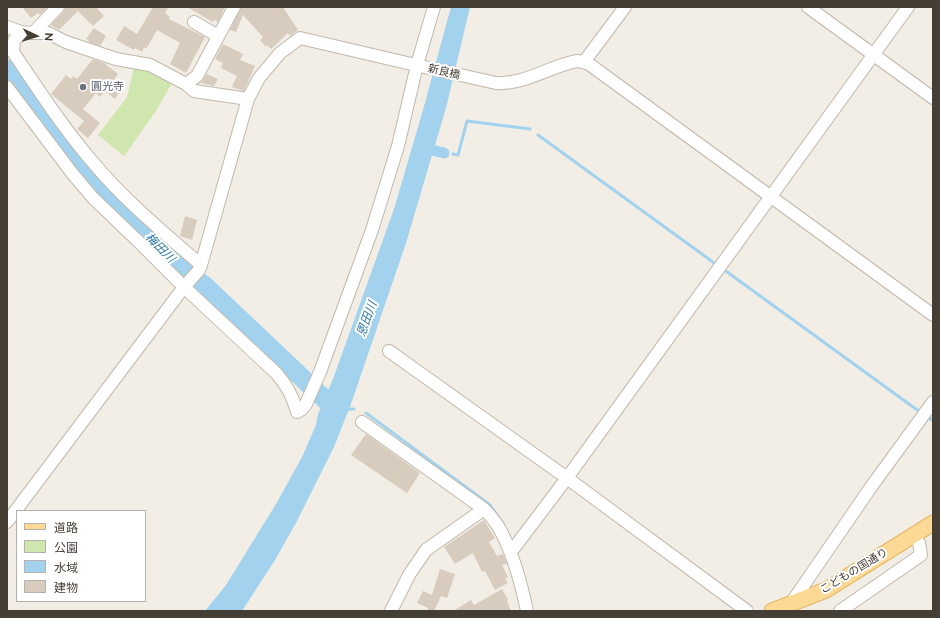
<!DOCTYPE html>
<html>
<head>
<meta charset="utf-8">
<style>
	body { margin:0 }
	#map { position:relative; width:940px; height:618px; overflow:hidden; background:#f2eee5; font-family:Raleway,"Noto Sans JP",sans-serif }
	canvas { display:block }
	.frame { position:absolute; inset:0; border:8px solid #453e35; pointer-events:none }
	.legend { position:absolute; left:16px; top:510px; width:130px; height:92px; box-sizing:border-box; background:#fff; border:1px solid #b5b2ae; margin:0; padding:5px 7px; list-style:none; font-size:12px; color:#453e35 }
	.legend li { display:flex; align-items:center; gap:8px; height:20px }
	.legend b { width:20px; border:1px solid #b5b2ae }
	.north { position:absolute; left:16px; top:16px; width:40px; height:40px; -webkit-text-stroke:3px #fff; paint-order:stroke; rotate:94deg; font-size:11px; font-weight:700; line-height:16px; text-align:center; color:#453e35 }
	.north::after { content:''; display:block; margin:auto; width:14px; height:18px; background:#453e35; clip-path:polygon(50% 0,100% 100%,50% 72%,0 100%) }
</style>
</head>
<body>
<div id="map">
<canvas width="940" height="618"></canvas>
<div class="frame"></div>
<ul class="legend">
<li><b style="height:5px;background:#fcda95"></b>道路</li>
<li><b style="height:11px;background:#cfe6af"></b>公園</li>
<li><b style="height:11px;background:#a3d2ee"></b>水域</li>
<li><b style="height:11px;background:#d7ccbe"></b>建物</li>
</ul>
<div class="north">N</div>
</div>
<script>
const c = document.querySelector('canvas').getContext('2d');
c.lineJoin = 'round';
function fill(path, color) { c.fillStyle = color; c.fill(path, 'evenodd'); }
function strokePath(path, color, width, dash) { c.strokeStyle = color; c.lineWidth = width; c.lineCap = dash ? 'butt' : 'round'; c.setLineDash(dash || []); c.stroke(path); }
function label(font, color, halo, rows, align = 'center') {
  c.font = font + ' Raleway,"Noto Sans JP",sans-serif'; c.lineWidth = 4; c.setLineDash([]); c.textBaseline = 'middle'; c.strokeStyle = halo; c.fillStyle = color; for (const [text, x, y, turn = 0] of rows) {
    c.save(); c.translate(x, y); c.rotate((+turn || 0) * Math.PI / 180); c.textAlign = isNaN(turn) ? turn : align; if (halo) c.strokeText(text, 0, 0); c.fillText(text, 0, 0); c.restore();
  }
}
const green = new Path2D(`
	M134,67l12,2 27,12 -17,30 -32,45 -26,-21 29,-38z`);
const water = new Path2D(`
	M451,7h19l-24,101 -40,135 -55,161 -17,43 -37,74 -22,39 -33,51h-37l21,-26 50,-81 26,-47 14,-32 2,-11 15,-35 61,-170 29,-99z`);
const stream = new Path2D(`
	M538,135l179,130
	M453,154l5,1 9,-34 63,8
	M723,269l197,143
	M345,409h9
	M366,413l124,92 12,17
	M928,417l5,4`);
const canal = new Path2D(`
	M423,148l21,5`);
const river = new Path2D(`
	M7,69l76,101 90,92 31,23 130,123`);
const building = new Path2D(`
	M22,7h26l-8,8 -2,-2 -7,5z
	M65,7h31l8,9 -11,10 -15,-15 -19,19 -8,-5 12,-13z
	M153,7h15l-3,6 5,4 -1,2 36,18 -19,36 -16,-9 10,-21 -23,-13 -11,19 -2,-2 -2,5 -7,-4 -1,2 -18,-10 8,-14 13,8z
	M187,7h38l-7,15 -4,-2 -1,2z
	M241,7h42l15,23 -8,6 -2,-3 -17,16 -4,-4 -1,2 -6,-7 3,-3 -20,-22 -7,17 -6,-2z
	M94,28l12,8 -6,10 -9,-3 -5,-4z
	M223,44l20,10 -3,6 15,6 -11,25 -12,-4 5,-11 -16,-8 2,-5 -8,-4z
	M93,59l11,4 14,11 -4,5 2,2 -4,4 8,6 -5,8 -10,-8 -5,6 -4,-4 -13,16 17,14 -12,15 -11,-9 7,-8 -33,-27 15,-19 5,4 2,-3 4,3z
	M207,74l11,5 -4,7 -13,-3z
	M185,216l12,4 -5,20 -12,-4z
	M366,434l54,39 -13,20 -56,-38z
	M484,520l11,18 -6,4 8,14 6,-2 4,10 -5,1 6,12 -3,2 3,4 -13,7 -10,-19 -3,1 -9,-19 -18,11 -11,-17z
	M440,569l15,5 -8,24 -6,-2 -7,15h-7l1,-3 -11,-5 6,-12 9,4z
	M502,589l6,11 -1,1 4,10h-58l18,-11 3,5z`);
const minor = new Path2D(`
	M808,7l125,91
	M194,22l24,14
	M7,27l14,5 12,1h15l18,9 50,17 34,6 36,19 8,7 54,8
	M21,32l-7,9 -1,11c25,37 49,74 78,108 32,39 72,72 110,105
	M33,33l25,-26
	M584,62l41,-55
	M186,84l11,-8 37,-69
	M7,87l65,86 21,25 47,45 44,44 92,86c11,12 17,23 21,39l5,-3 4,-5 14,-32 52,-142 26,-84 19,-81 17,-58
	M389,351l178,127 180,133
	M362,422l122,87c5,5 10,11 14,17 15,26 23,56 29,85
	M7,522l177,-235 15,-17 2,-5 47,-166 11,-21 21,-25 20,-15 120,28 76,17c28,2 54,-17 81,-22 4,0 8,2 12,3l344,251
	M511,552l56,-74 341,-471
	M790,605l81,-118 62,-85
	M391,611l18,-36 17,-25 58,-41
	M840,611l81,-56 -2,-12 -6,-8`);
const major = new Path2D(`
	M772,611l54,-21 107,-67`);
const markers = [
	[83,87,4,"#6b7280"]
];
const streetNames = [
	["新良橋",444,72,13],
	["こどもの国通り",854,571,-31]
];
const worshipNames = [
	["圓光寺",91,87]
];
const waterNames = [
	["梅田川",160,248,45],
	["恩田川",367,319,-70]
];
fill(green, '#cfe6af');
fill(water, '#a3d2ee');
strokePath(stream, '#a3d2ee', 3);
strokePath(canal, '#a3d2ee', 11);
strokePath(river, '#a3d2ee', 19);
fill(building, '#d7ccbe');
strokePath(minor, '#c0b8ab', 14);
strokePath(major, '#e0b665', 17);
strokePath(minor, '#fff', 12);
strokePath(major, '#fcda95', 15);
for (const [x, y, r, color] of markers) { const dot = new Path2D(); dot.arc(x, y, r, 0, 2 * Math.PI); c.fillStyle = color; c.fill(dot); strokePath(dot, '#fff', 1.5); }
label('11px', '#453e35', '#fff', streetNames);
label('11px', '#5b616d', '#fff', worshipNames, 'left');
label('italic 12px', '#2f79a6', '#fff', waterNames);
</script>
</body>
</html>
